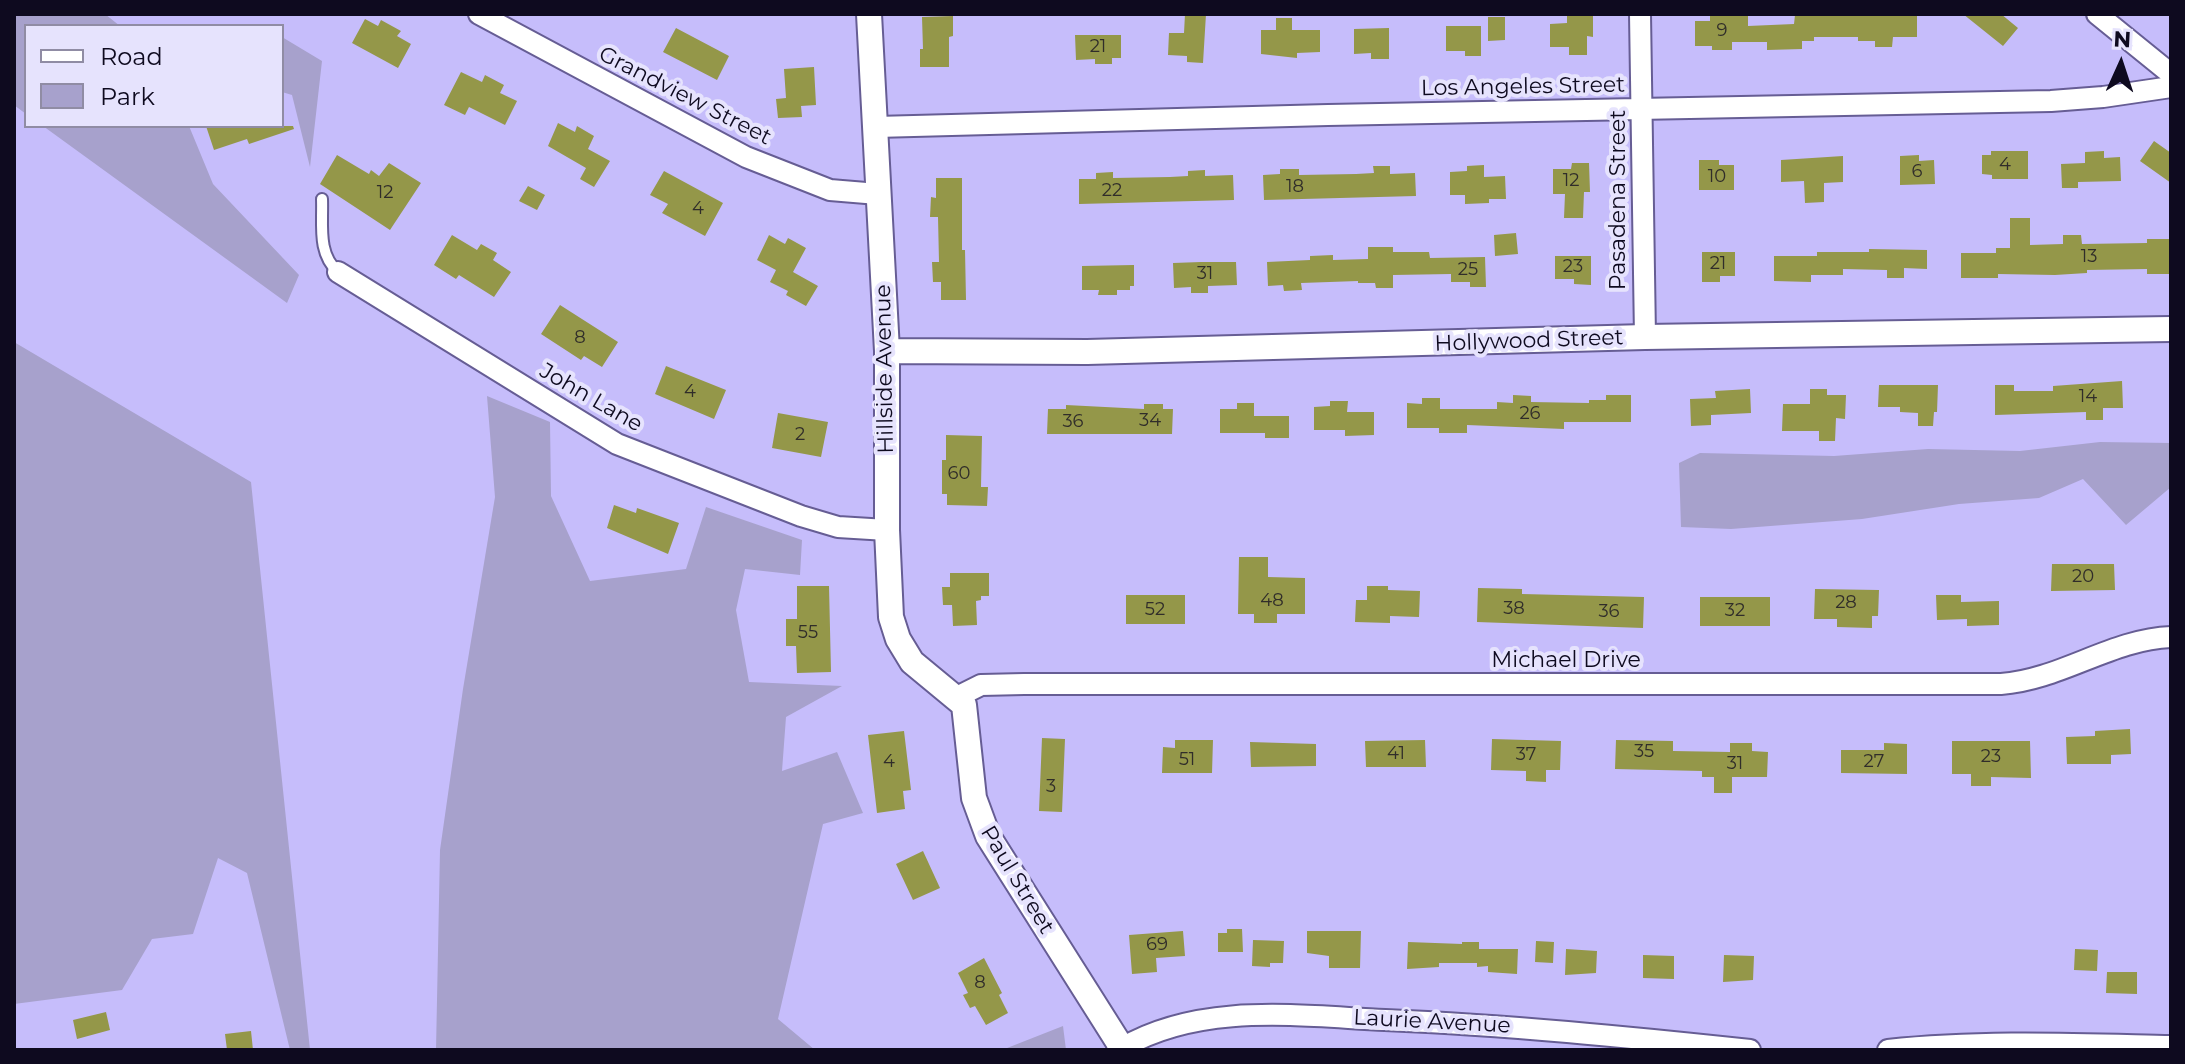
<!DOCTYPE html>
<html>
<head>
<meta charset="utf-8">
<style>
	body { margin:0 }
	#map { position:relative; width:2185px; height:1064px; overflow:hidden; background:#c6bdfb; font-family:Montserrat,sans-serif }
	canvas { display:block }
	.frame { position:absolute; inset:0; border:16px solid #0e0a1f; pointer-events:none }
	.legend { position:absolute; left:24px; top:24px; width:260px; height:104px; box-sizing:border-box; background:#e6e3fd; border:2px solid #908ca4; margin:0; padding:10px 14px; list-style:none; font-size:24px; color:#0e0a1f }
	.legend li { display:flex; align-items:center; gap:16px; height:40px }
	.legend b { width:40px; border:2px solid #908ca4 }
	.north { position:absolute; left:2081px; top:24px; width:80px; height:80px; -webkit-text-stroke:6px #e6e3fd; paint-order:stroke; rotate:3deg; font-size:22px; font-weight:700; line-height:32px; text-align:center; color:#0e0a1f }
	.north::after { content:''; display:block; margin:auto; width:28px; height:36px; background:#0e0a1f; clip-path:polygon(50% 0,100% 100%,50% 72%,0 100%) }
</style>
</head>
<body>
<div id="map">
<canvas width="2185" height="1064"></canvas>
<div class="frame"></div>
<ul class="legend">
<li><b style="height:10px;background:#fff"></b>Road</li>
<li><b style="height:22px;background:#a7a1cc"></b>Park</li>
</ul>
<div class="north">N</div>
</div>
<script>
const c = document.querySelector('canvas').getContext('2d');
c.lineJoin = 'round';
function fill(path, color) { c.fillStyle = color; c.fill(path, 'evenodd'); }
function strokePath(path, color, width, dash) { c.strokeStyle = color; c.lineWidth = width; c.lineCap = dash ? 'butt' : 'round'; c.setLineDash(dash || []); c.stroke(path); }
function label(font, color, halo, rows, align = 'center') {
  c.font = font + ' Montserrat,sans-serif'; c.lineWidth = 8; c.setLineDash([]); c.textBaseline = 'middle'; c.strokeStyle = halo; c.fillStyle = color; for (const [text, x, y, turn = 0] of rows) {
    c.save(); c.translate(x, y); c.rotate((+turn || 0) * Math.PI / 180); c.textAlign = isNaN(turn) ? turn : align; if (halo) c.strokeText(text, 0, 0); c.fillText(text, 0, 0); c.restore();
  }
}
const green = new Path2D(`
	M14,14h91l15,12h-94v88l-12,-9z
	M282,37l40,24 -12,106 -18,-72 -10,-3z
	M43,126h146l24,58 86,91 -12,28z
	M14,342l237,140 59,568h-20l-43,-177 -29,-15 -25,76 -41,5 -30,51 -108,14z
	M487,396l63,26 1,74 39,85 96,-12 20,-62 96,33 -2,35 -55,-6 -9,41 13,72 93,4 -56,31 -4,54 55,-19 26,61 -40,11 -45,195 37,31h-379l4,-200 23,-161 32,-192z
	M2100,442l71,1v44l-45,38 -43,-46 -44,19 -80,6 -97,15 -131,10 -50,-2 -2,-64 21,-10 134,3 94,-7 92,2z
	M1063,1026l3,24h-64z`);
const building = new Path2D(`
	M1185,14h21l-3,49 -16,-1v-6l-19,-1 1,-22h15z
	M1567,14h26v23l-6,-1v19h-18v-8h-19v-23l17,-1z
	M1710,14h38v12l46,-2 1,-9 122,1v21h-24l-1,10h-17v-6h-17v-4h-44v4h-12v8l-35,1v-8h-35v8h-20v-4h-17v-25h15z
	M1963,14h38l17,14 -15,18z
	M953,16v20l-4,1v30h-29v-18h3l-1,-32z
	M1488,17h17v23l-17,1z
	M1276,18h16v12h28v22l-23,1v5l-36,-4v-24h15z
	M365,19l13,7 3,-6 20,11 -4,5 14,8 -13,24 -46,-25z
	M1446,26h35v30h-16v-5h-19z
	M676,28l53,28 -12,24 -54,-28z
	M1389,28v31h-18v-6l-17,1v-25z
	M1075,35h46v23h-9v6h-17v-5l-19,1z
	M814,67l2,38 -15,1 1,11 -24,1 -2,-19 10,-1 -2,-29z
	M461,72l21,10 3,-7 19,10 -4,8 17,8 -12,24 -36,-18 -4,8 -21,-10z
	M558,123l17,9 2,-6 17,10 -6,13 22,12 -16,26 -14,-8 6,-11 -38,-22z
	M206,126h87l1,3 -45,15 -2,-5 -33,11z
	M2154,141l17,12v30l-31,-22z
	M1991,151h37v28h-36v-4l-10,-1v-19h9z
	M2104,151v7l16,-1 1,24 -43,1v6h-16l-1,-24 24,-1v-11z
	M337,155l32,19 2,-4 8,6 10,-13 32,20 -31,47 -70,-46z
	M1919,155v6l15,-1 1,24 -35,1v-29z
	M1843,156v26l-19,1v19l-19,1 -1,-22 -23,1v-22z
	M1699,160h20v5h15v25h-35z
	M1572,163h17l1,29h-6l-1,26h-19l1,-24h-12v-25h18z
	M1484,165v12l21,-1 1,23h-17v4l-24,1v-9h-15v-23l17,-1v-5z
	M1373,166h17v8l25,-1 1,23 -152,4 -1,-25 17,-1v-5h19v6l57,-1 18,-1z
	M1205,170v6l28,-1 1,25 -155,4v-25h17v-6l17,-1v6l57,-1 18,-1v-5z
	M664,171l59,32 -18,33 -43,-23 6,-9 -18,-9z
	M936,178h26v72h3l1,50h-25v-18h-8l-1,-20h7l-1,-45h-8l1,-20 5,1z
	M528,186l17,9 -8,15 -18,-9z
	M2010,218h20v27l33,-1v-9h18l1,9 65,-1v-4h22l2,35h-24v-5l-60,1v3l-32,2 -57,-1v4h-37v-25h35v-5h14z
	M1516,233l2,21 -23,2 -1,-21z
	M452,235l25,15 4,-6 16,9 -4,7 18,12 -17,25 -35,-22 -3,4 -22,-14z
	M769,235l16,9 3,-6 18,10 -13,24 25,14 -12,20 -20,-11 2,-4 -18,-9 6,-12 -19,-10z
	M1368,247h25v5h36l1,6 55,-1 1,30h-16v-5h-19v-8l-58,1v13h-17l-1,-5h-17v-2l-57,2 1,7 -18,1 -1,-6 -15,1 -1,-24 43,-2v-4l23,-1v5l35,-1z
	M1869,249l58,1v19l-23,-1v10h-17v-8l-44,-1v6h-32v7l-37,-1v-25h43v-4h52z
	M1702,252h33v24h-15v6h-18z
	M1555,256h36v29l-17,-1v-5h-19z
	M1201,262h35l1,23 -29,1v7h-17v-6l-17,1 -1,-25z
	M1134,265v21h-4v4h-13v5h-19l1,-5h-17v-24z
	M560,305l58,37 -16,25 -18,-11 -3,4 -40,-26z
	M666,366l60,24 -12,29 -59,-25z
	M2122,381l1,27h-20v12h-17v-8l-91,3v-30h19v6h39v-5z
	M1879,385h59l-1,27h-3l-1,14h-15v-13l-18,-1v-5h-22z
	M1750,389l1,24 -40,2v10l-20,1 -1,-27 26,-1 -1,-7z
	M1810,389h17v6h19l-1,24 -9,-1 -1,23h-16v-10h-37l1,-27h27z
	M1513,395l18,1v6l58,1v-3h17v-5h25v27h-67v7l-97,-4v8h-28v-5h-32v-25l15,1v-6h18v11h57v-7l16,1z
	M1330,401h18l-1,11h27v23l-29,1v-6h-31v-23l16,-1z
	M1237,403h17v13h35v22h-24v-5h-45v-24h17z
	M1144,404h19v5h10l-1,25h-125l1,-25h18v-4l78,4z
	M778,413l50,9 -7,35 -49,-9z
	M946,435l36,1 -1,51h7l-1,19 -40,-1v-11h-5v-34h4z
	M614,505l22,8 1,-5 42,15 -11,31 -61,-26z
	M1239,557h29v20l37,1v36h-28v9h-23v-9h-16z
	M2052,564h62l1,26 -64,1z
	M950,573h39v23h-8v4l-5,1 1,24 -24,1 -1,-21h-9l-1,-18h8z
	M797,586h32l2,86 -34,1 -1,-27h-10v-27h11z
	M1367,586h21v4l32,1 -1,26 -29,-1v7l-35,-1 1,-22h11z
	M1478,588l44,1v5l122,3 -1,31 -166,-6z
	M1815,589l64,1 -1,26h-6v12l-35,-1v-8h-23z
	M1126,595h59v29h-59z
	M1936,595h25v7l38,-1v24l-32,1v-7l-30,1z
	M1700,597h70v29h-70z
	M2130,729l1,25 -20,1v9h-44l-1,-27 29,-1v-5z
	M904,731l7,59 -8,1 2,18 -28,4 -9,-78z
	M1042,738l23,1 -3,73 -23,-1z
	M1492,739l69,2 -1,29h-14v12l-20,-1v-10l-35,-1z
	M1175,740h38l-1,33h-50l1,-26 12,1z
	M1425,740l1,27h-60l-1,-26z
	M1616,740l57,1v10l57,1v-9h22v8l16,1 -1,25h-35v16h-18v-16h-12v-6l-87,-2z
	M1952,741h78l1,37 -40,-1v9h-20v-12h-19z
	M1250,742l66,2v22l-65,1z
	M1884,743l23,1v30l-66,-1v-23h43z
	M923,851l17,37 -27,12 -17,-36z
	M1227,929h15l1,23h-25v-19h9z
	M1183,931l2,25 -29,2 1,14 -25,2 -3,-39z
	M1307,931h54l-1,37h-31v-12l-22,-3z
	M1253,940l31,1 -1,22h-13v4l-18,-1z
	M1536,941l18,1 -1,21 -18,-1z
	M1408,942l54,2v-2h17v7h39l-1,25 -29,-2v-6l-11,1v-4h-38v4l-32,2z
	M1566,949l31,2 -1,22 -31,2z
	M2075,949l23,1 -1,21 -23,-1z
	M1643,955l31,1v23l-31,-1z
	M1724,955l30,1 -1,24 -30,2z
	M984,958l18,35 -3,2 9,18 -22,12 -11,-19 -5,2 -7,-13 5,-2 -10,-20z
	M2107,972h30v22l-31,-1z
	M106,1012l4,18 -33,9 -4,-19z
	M251,1031l2,19h-26l-2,-16z`);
const service = new Path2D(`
	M322,199c1,26 -5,54 16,73`);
const minor = new Path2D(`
	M479,14l267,143 84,33 48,4
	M1640,14l5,323
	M2097,14l74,60
	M876,127l452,-12 723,-14 52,-4 68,-10
	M338,272l279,172 184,72 37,11 49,3
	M957,697l24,-12 43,-1h977c59,-4 111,-45 170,-47
	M1122,1048c79,-46 176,-32 263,-28 122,5 243,17 365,30
	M1888,1050c94,-10 188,-6 283,-4`);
const tertiary = new Path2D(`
	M869,14l18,337v179l4,87 7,22 14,23 52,43 10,93 14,38 134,212 -3,2
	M887,351l200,1 558,-15 526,-8`);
const numberNames = [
	["9",1722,31],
	["21",1098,47],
	["4",2005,165],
	["6",1917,172],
	["10",1717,177],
	["12",1571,181],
	["18",1295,187],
	["22",1112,191],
	["12",385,193],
	["4",698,209],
	["13",2089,257],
	["21",1718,264],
	["23",1573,267],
	["25",1468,270],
	["31",1205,274],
	["8",580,338],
	["4",690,392],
	["14",2088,397],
	["26",1530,414],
	["34",1150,421],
	["36",1073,422],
	["2",800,435],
	["60",959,474],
	["20",2083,577],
	["48",1272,601],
	["28",1846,603],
	["38",1514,609],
	["52",1155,610],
	["32",1735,611],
	["36",1609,612],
	["55",808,633],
	["35",1644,752],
	["41",1396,754],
	["37",1526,755],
	["23",1991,757],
	["51",1187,760],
	["4",889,762],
	["27",1874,762],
	["31",1735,764],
	["3",1051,787],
	["69",1157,945],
	["8",980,983]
];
const streetNames = [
	["Los Angeles Street",1523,87,-1],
	["Grandview Street",685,96,27],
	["Pasadena Street",1619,200,-90],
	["Hollywood Street",1529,341,-2],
	["Hillside Avenue",885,369,-91],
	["John Lane",591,398,30],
	["Michael Drive",1566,661],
	["Paul Street",1017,880,59],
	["Laurie Avenue",1432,1022,3]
];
fill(green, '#a7a1cc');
fill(building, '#949749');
strokePath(service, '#665d94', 14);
strokePath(minor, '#665d94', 24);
strokePath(tertiary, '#665d94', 28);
strokePath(service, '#fff', 10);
strokePath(minor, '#fff', 20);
strokePath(tertiary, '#fff', 24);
label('18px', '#302d2a', null, numberNames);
label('22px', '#0e0a1f', '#e6e3fd', streetNames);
</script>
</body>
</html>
